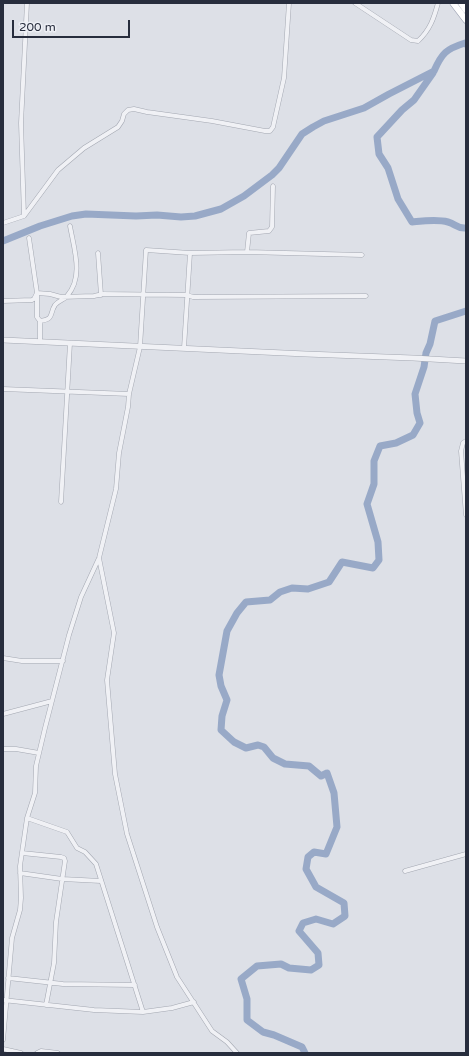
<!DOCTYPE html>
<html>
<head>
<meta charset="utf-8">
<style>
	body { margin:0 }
	#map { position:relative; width:469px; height:1056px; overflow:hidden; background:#dde0e7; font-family:"Varela Round",sans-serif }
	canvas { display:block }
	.frame { position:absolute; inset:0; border:4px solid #272d3d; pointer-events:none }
	.scale { position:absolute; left:12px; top:20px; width:118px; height:18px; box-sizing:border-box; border:2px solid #272d3d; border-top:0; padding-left:5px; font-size:12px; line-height:14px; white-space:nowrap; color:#272d3d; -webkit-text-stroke:3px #edeff5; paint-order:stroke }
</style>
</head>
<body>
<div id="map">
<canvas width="469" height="1056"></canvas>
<div class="frame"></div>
<div class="scale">200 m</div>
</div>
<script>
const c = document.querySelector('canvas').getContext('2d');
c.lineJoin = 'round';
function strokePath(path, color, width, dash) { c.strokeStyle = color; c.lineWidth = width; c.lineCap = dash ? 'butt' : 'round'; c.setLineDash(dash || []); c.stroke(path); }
const river = new Path2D(`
	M433,73l-19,27 -12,10 -25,27 2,17 9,14 10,31 14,23c11,-1 25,-3 36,0 8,2 9,7 18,6
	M3,241l37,-15 32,-10 14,-2 50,2 21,-1 24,2 14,-1 26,-7 23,-13 28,-21 7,-7 23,-34 11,-7 11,-6 40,-13 25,-14 45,-23c8,-18 12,-22 31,-28l1,1
	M305,1053l-3,-6 -28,-12 -11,-3 -16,-12v-21l-6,-20 16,-13 24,-2 8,4 22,2 8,-5 -1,-12 -19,-22 4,-8 13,-4 17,5 12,-8 -1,-13 -28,-16 -10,-18 2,-12 6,-5 12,2 11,-27 -3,-34 -7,-20 -6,3 -12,-10 -24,-2 -12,-6 -9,-11 -6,-2 -12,3 -12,-6 -13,-12 1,-14 5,-16 -6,-14 -2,-11 8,-44 10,-18 9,-11 24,-2 10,-8 12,-4 16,1 21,-7 13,-20 31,6 6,-8 -1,-18 -11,-38 7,-20v-23l6,-15 16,-3 17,-8 7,-12 -3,-10 -2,-19 9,-27 2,-14 4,-9 5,-23 31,-10`);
const minor = new Path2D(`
	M355,3l56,37 7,1c12,-11 16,-23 20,-38
	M24,216l-3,-93 6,-120
	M3,223l21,-7 34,-46 26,-22 34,-21 4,-6 2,-7 4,-4 6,-1 13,3 65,9 53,10h5l3,-4 11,-49 5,-75
	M29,238l8,55v24l3,4v19
	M247,252l2,-19 20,-2 3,-4 1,-41
	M98,253l3,42
	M3,301l29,-1 2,-1 3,-6 13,1 11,3 33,-1 9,-2 84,1 6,2 173,-1
	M40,321c15,-2 9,-7 15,-16 4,-5 9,-5 12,-9 17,-19 7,-47 3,-70
	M184,348l6,-95
	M3,389l126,5
	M466,441l-3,2 -2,8 5,64
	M61,502l9,-159
	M99,558l15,75 -7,47 8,94 12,60 30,93 20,50 35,54 15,11 10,11
	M3,658l19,3h41
	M3,714l49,-13
	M3,749h13l23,4
	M27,818l40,14 10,16 8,4 11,12 47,148
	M22,853l39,4 3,1 1,3 -9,61 -2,41 -8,42
	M405,871l61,-17
	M20,873l42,6 39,2
	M8,978l55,6 72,1
	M3,1000l91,10 49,2 29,-4 22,-6
	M3,1040l9,-102 8,-28 1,-12 -1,-32 7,-48 8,-25 1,-27 9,-38 24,-93 12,-38 18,-39 17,-69 3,-36 9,-46 1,-13 11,-47 6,-97 44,3 57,-1 115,3
	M3,1049l18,4
	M37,1053l4,-2 17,2`);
const tertiary = new Path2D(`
	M3,340l303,14 107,4 53,3`);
const primary = new Path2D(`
	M453,3l13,17
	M461,3l5,7`);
strokePath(river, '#98a9c7', 7);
strokePath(minor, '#a3a7b1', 5);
strokePath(tertiary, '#a3a7b1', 6);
strokePath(primary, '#9da3b3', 7);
strokePath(minor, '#f0f1f5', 4);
strokePath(tertiary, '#f0f1f5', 5);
strokePath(primary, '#fff', 6);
</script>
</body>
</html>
